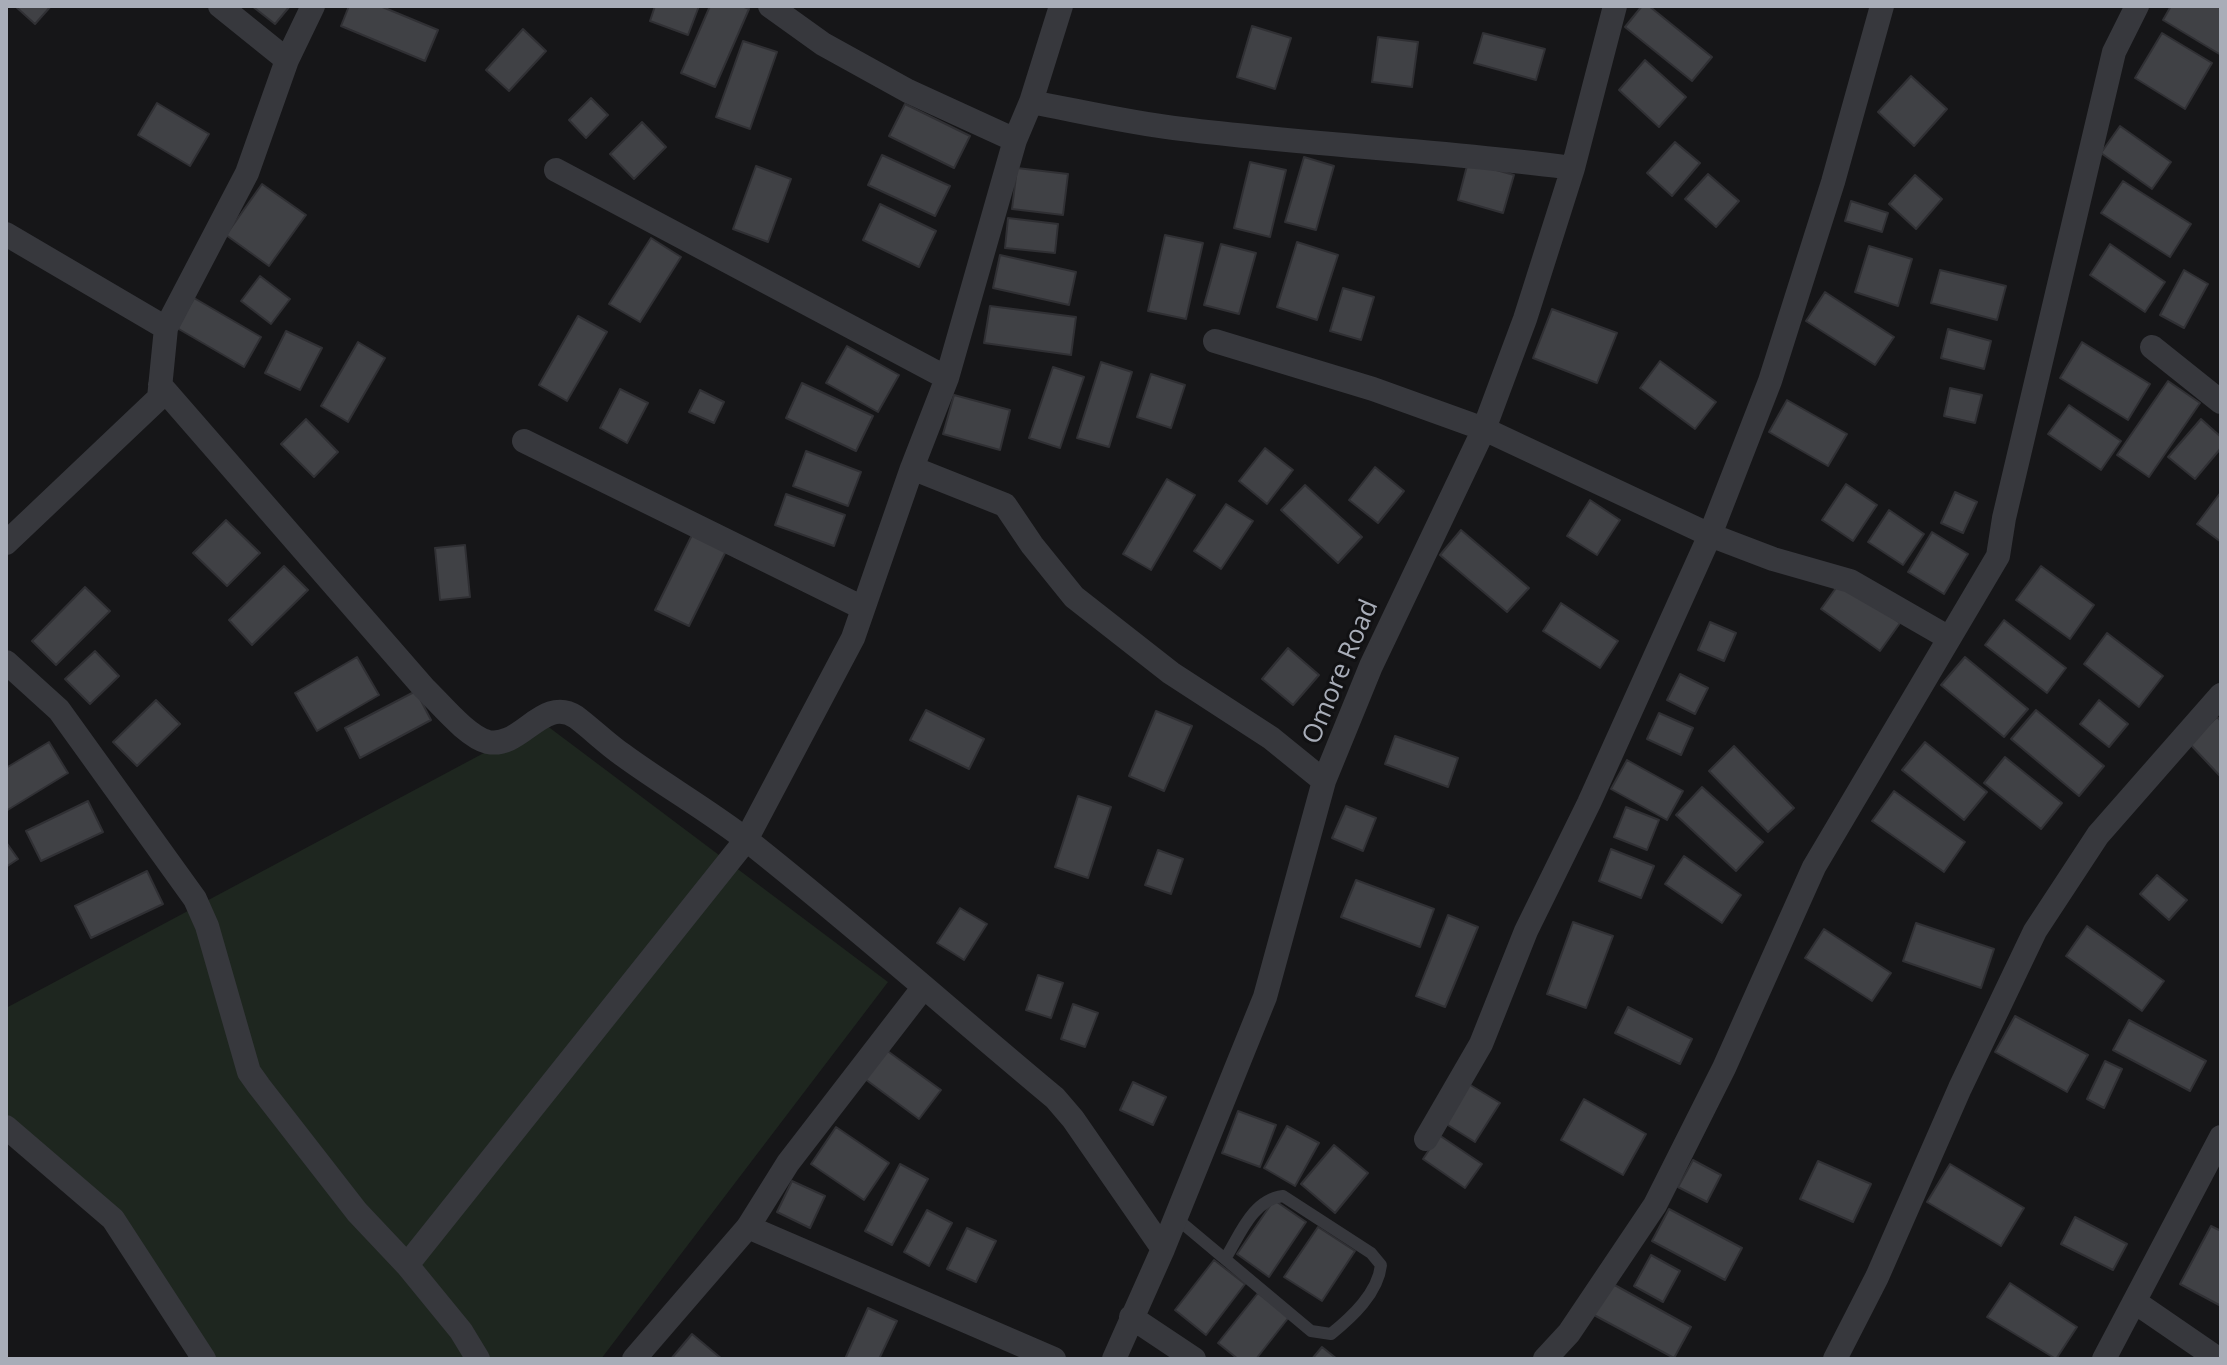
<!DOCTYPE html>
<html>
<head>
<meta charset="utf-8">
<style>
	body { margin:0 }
	#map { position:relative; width:2227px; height:1365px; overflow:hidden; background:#161618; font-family:"Open Sans",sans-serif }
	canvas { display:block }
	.frame { position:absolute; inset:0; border:8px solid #a8adb8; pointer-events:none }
</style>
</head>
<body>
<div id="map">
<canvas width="2227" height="1365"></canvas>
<div class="frame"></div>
</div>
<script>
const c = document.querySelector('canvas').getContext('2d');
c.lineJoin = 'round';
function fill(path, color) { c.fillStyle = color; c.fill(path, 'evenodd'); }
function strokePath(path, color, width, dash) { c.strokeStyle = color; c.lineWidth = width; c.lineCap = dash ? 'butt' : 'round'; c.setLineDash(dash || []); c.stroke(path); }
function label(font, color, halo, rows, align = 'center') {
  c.font = font + ' "Open Sans",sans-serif'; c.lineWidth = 6; c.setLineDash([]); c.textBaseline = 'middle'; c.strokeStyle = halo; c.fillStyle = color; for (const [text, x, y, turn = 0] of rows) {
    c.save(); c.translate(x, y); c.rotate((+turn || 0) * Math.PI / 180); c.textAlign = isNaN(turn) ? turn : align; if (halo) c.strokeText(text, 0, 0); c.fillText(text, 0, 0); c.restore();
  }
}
const green = new Path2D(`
	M542,722l346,260 -287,377h-388l-101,-137 -106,-93v-121z`);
const building = new Path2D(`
	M15,6h36l-16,18z
	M252,6h38l-15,18z
	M349,6h31l58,24 -13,31 -84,-35z
	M655,6h44l-11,29 -38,-14z
	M710,6h32l7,3 -34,78 -34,-14z
	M1642,6h7l63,51 -20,24 -67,-54z
	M2171,6l50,1v48l-58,-35z
	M1252,26l39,12 -16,51 -38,-12z
	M523,29l23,22 -37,40 -23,-21z
	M1483,33l62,16 -9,31 -62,-17z
	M2162,33l50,30 -27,46 -50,-31z
	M1378,37l40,5 -6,45 -40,-5z
	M743,41l34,11 -27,77 -34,-12z
	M1645,60l41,37 -27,30 -40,-37z
	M1911,76l36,33 -33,37 -36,-34z
	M591,98l17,17 -22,23 -17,-18z
	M157,103l52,31 -19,32 -52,-31z
	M905,104l65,32 -16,32 -65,-32z
	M642,122l24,25 -32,32 -24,-25z
	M2120,126l51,36 -19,27 -51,-36z
	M1675,142l25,21 -28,33 -25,-23z
	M882,155l68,31 -15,30 -67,-31z
	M1304,157l30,9 -18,64 -31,-8z
	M1250,162l36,8 -16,67 -36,-9z
	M1468,162l46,13 -11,38 -45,-13z
	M756,166l35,13 -23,63 -35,-13z
	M1017,168l51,6 -5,41 -51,-6z
	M1708,174l31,27 -23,26 -31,-28z
	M1915,175l27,24 -26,30 -27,-25z
	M2123,181l68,43 -21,33 -69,-44z
	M262,184l44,31 -37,51 -43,-31z
	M1851,201l37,12 -6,19 -37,-11z
	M880,204l56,27 -17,36 -56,-27z
	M1008,218l50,6 -3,29 -50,-5z
	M1165,235l38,8 -17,76 -38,-8z
	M651,238l30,19 -41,65 -31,-18z
	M1297,242l41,13 -21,65 -40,-13z
	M1221,244l35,9 -17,61 -35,-9z
	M2110,244l55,38 -20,30 -55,-37z
	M1869,246l43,13 -14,47 -43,-14z
	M1000,255l76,17 -7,33 -76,-17z
	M1940,270l66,16 -9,34 -66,-17z
	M2184,270l24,14 -24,44 -24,-13z
	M260,276l30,23 -19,25 -30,-23z
	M1343,288l31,9 -13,43 -31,-9z
	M1825,292l69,45 -19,28 -69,-44z
	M194,298l67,39 -17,30 -67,-39z
	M990,306l86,11 -5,38 -87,-12z
	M1552,309l65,24 -20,50 -64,-25z
	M578,316l29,16 -40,69 -28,-16z
	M1948,329l43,12 -7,28 -43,-11z
	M286,331l36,17 -22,42 -35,-17z
	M358,342l27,16 -37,64 -27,-16z
	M2082,342l68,42 -22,36 -68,-42z
	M847,346l52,29 -21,37 -52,-29z
	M1660,361l56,41 -21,27 -55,-41z
	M1101,362l31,10 -23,75 -32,-9z
	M1053,367l31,10 -24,71 -31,-10z
	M1151,374l34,11 -14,43 -34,-11z
	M2168,381l32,22 -51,74 -32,-22z
	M802,383l71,33 -17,35 -70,-33z
	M1950,388l32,7 -7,28 -31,-7z
	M620,389l28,14 -21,40 -27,-15z
	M700,390l24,12 -10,21 -25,-11z
	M954,395l56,15 -10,40 -57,-16z
	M1787,400l60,34 -19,32 -59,-34z
	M2069,405l52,36 -20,29 -53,-36z
	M306,419l32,33 -24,25 -33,-33z
	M2201,419l20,18v11l-26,31 -27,-22z
	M1265,448l28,22 -26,34 -28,-23z
	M806,451l55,21 -13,34 -55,-20z
	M1375,467l29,24 -26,32 -29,-23z
	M1167,479l28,16 -44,75 -28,-16z
	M1846,484l31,21 -24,36 -31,-21z
	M1305,485l57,52 -24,26 -57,-53z
	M1955,492l22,10 -14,31 -22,-10z
	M2221,492v50l-24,-18z
	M786,494l59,21 -11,31 -59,-21z
	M1590,500l30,20 -23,35 -30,-19z
	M1226,504l27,17 -32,48 -27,-18z
	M1889,510l35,24 -21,31 -35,-23z
	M226,520l34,33 -33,33 -34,-33z
	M1461,530l68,58 -22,24 -67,-57z
	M1932,532l36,22 -24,40 -36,-22z
	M693,533l34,16 -38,77 -34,-16z
	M465,545l5,52 -30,3 -5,-52z
	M284,566l24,24 -56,55 -23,-25z
	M2041,566l53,39 -24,34 -54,-39z
	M1841,581l59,42 -20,28 -59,-42z
	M85,587l25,24 -54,54 -24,-24z
	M1561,603l57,38 -18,27 -57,-37z
	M2004,620l62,48 -19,25 -62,-48z
	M1710,622l26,11 -12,28 -26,-11z
	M2107,633l56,43 -24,31 -55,-43z
	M1288,648l31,27 -26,30 -31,-26z
	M95,651l24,25 -29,28 -25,-25z
	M357,657l22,38 -62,36 -22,-38z
	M1965,657l63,52 -24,28 -63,-52z
	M1680,674l28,14 -13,26 -28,-14z
	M416,691l15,29 -71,38 -15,-30z
	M156,700l24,24 -43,42 -24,-24z
	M2099,700l29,24 -19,23 -29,-23z
	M926,710l58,29 -15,30 -59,-29z
	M2036,710l68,56 -25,30 -68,-57z
	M1156,711l36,15 -28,65 -35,-15z
	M1659,713l34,15 -12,27 -34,-16z
	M2217,717l4,4v56l-32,-34z
	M1395,736l63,22 -10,29 -63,-23z
	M49,742l19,31 -62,38v-43z
	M1925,742l62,50 -23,28 -62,-50z
	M1734,746l60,62 -26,24 -59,-61z
	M2005,757l57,46 -21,26 -57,-46z
	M1627,760l56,31 -16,29 -56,-31z
	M1702,787l61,55 -27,29 -60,-56z
	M1894,791l71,51 -21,30 -72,-51z
	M1078,796l33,11 -23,71 -33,-11z
	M88,801l15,31 -62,29 -15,-30z
	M1346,806l30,12 -13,33 -31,-13z
	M1626,807l33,13 -12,30 -33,-13z
	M6,842l12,17 -12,8z
	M1611,849l43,17 -13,32 -42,-17z
	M1158,850l25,9 -12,35 -26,-9z
	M1684,856l57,39 -19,28 -57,-39z
	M147,871l16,33 -72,34 -16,-32z
	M2157,875l30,25 -18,20 -29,-26z
	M1356,880l78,29 -14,38 -79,-30z
	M960,908l27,16 -23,36 -27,-17z
	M1448,915l30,12 -33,80 -29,-11z
	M1573,922l40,14 -27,72 -39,-14z
	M1916,923l78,26 -13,39 -78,-27z
	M2087,926l77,55 -22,30 -76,-55z
	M1824,929l67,44 -19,28 -67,-43z
	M1038,975l25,8 -12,35 -25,-8z
	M1073,1004l25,9 -13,34 -24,-8z
	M1628,1007l64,32 -12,25 -65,-31z
	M2015,1016l73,39 -21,37 -72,-40z
	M2129,1020l77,41 -16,30 -77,-41z
	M882,1047l59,43 -22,29 -58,-43z
	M2105,1061l17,8 -18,39 -17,-9z
	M1133,1082l33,15 -13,28 -33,-15z
	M1467,1083l33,20 -25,39 -32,-20z
	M1584,1099l62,35 -23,41 -62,-35z
	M1238,1111l38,14 -16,42 -38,-14z
	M1287,1126l32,17 -24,43 -31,-18z
	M836,1127l53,36 -25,37 -53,-36z
	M1439,1135l43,29 -17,24 -42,-29z
	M1334,1145l34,28 -33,40 -34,-29z
	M1693,1160l28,15 -14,27 -29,-15z
	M1818,1161l53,23 -18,38 -53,-23z
	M900,1164l28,15 -36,66 -27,-14z
	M1950,1164l74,44 -23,38 -74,-44z
	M792,1181l33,15 -15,32 -33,-16z
	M1274,1200l32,22 -37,55 -32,-23z
	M1669,1209l73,39 -17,32 -73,-39z
	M927,1210l25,13 -23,43 -25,-14z
	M2075,1217l52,27 -14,26 -52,-26z
	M2211,1226l10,5v75l-41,-22z
	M1318,1227l37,24 -33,50 -38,-24z
	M967,1228l29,13 -20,41 -29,-13z
	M1651,1255l29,16 -17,31 -29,-16z
	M1214,1260l31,24 -39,51 -31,-25z
	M1611,1283l80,44 -17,31 -80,-43z
	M2010,1283l67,44 -21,32 -69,-42z
	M1258,1293l31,24 -33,42h-18l-20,-16z
	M868,1308l29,13 -18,38h-34z
	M692,1334l30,25h-51z
	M1322,1347l15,12h-25z`);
const lane = new Path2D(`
	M1176,1218l135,113 20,3c21,-17 47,-41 50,-69l-10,-12 -88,-57c-31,4 -43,39 -58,63`);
const street = new Path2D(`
	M220,6l67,54
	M770,6l53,38 85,47 107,49
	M1031,102c48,9 95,20 143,26 133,17 266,22 399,40
	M556,170l391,208
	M6,234l160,94
	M1215,341l158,48 111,40 226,106 63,24 77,22 99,57
	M2152,347l69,55
	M160,385l264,303c16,15 43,49 64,54 33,7 55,-47 88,-25 16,12 31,27 47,38 41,30 85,55 125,86 105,83 205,172 307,257l18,21 90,130
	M524,441l339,167
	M912,468l93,37 27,40 42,52 97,76 100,65 53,43
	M6,543l153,-145 7,-70 81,-155 40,-113 26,-54
	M6,662l53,48 136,189 12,27 42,146 10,14 98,126 50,53 54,66 17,28
	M6,1127l107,92 91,140
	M1426,1139l55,-95 45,-113 63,-128 121,-268 60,-154 63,-199 49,-176
	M748,1227l306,132
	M407,1265l339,-425 107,-202 59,-170 35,-90 68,-238 16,-38 30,-96
	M2135,1302l83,57
	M1131,1317l63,42
	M634,1359l114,-132 40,-64 135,-175
	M1114,1359l49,-110 102,-252 59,-216 47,-115 113,-237 41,-110 48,-151 42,-162
	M1545,1359l24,-26 86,-128 69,-137 90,-201 184,-311 6,-38 110,-466 23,-46
	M1835,1359l42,-82 83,-189 75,-157 63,-96 123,-140
	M2104,1359l117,-222`);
const streetNames = [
	["Omore Road",1341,672,-67]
];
fill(green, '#1e261f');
fill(building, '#404145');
strokePath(building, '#303034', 2);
strokePath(lane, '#37383d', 12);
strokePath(street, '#37383d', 24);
label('26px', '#a8adb8', '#111113', streetNames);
</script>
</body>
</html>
